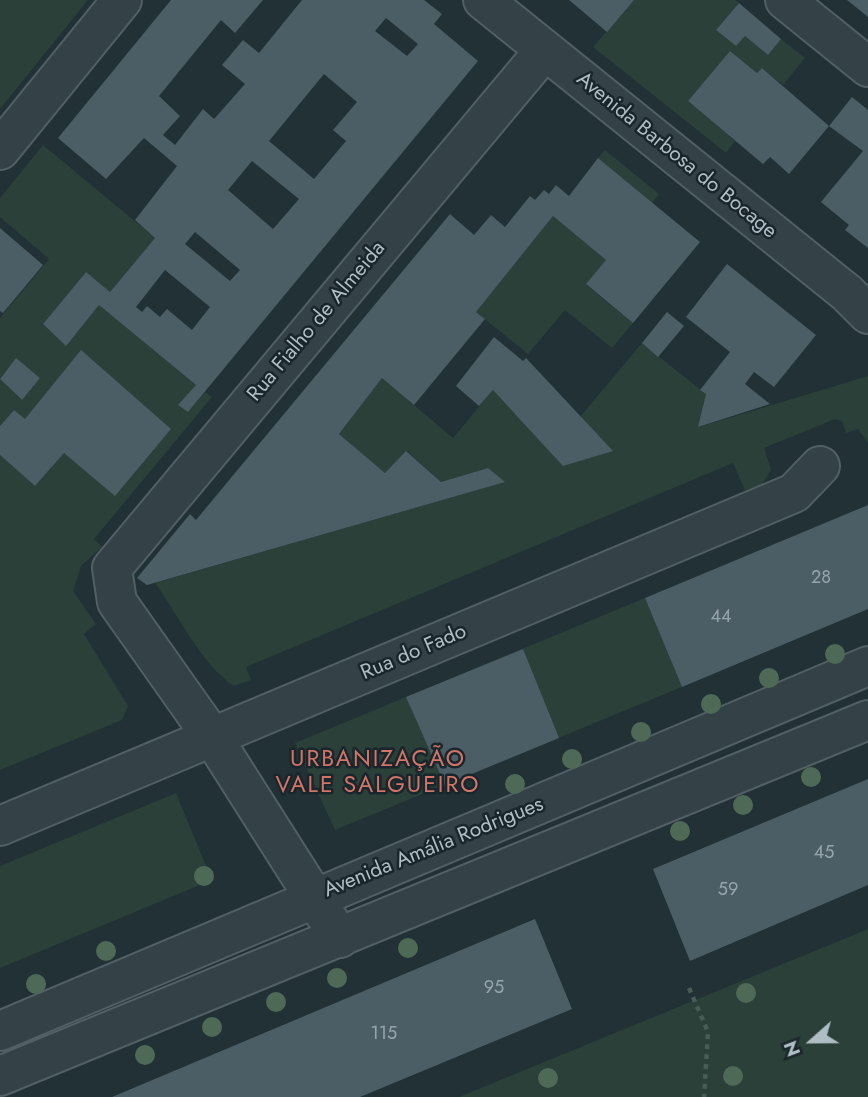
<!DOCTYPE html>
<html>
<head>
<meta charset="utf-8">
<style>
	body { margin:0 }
	#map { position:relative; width:868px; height:1097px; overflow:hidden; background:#213136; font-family:Jost,sans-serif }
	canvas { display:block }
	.north { position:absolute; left:777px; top:1006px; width:70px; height:70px; -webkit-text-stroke:5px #1a262b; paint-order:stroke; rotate:249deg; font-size:19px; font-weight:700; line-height:28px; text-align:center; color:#afbdc4 }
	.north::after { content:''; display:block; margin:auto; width:24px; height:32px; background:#afbdc4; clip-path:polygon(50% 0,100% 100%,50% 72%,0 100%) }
</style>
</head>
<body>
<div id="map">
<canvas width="868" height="1097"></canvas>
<div class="north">N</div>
</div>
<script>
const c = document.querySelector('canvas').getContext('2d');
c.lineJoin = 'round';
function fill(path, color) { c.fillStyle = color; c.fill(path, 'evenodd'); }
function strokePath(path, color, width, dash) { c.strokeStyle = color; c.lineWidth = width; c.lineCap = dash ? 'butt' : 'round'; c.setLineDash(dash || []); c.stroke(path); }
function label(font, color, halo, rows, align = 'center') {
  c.font = font + ' Jost,sans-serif'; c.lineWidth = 5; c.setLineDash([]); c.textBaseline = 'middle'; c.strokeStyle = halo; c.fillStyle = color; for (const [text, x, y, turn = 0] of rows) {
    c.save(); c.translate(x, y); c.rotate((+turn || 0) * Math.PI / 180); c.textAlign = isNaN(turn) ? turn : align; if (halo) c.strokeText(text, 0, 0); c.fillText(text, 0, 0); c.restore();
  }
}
const green = new Path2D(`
	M0,0h88l-88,109z
	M634,0h101l4,3 -23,27 20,16 9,-10 23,19 13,-16 24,19 -22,27 -21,-17 -5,5 -27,-22 -42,50 47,40 -9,12 -133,-106z
	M43,145l112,93 -45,54 -24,-20 -43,52 23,21 33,-40 97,80 -17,20 9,7 17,-20 7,5 -118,142 8,8 -21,19 -8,25 23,33 -12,10 44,72 -6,14 -122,50v-315l35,31 29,-33 -50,-43 -14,16v-47l21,21 19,-22 -24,-19 -16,19v-60l49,-59 -49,-42v-19z
	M605,150l54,44 -7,9 -54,-45z
	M553,216l53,44 -20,25 47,38 -21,25 -47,-38 -37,44 -52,-42z
	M642,343l64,51 -7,33 169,-51v67l-10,-14 -12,4 -4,-12 -7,-2 -71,29 7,22 -9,15 -16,8 -13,-30 -487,204 5,13 -17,6c-30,-18 -58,-74 -79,-103l349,-101 -16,-14 -47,14 -34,-31 -22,22 -46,-39 43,-56 71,60 40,-48 71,75 48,-14 -32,-34z
	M645,598l37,89 -347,143 -40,-87z
	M176,793l36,87 -212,88v-102z
	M868,929v168h-409z`);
const building = new Path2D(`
	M171,0h92l-28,33 -14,-13 -62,76 21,20 -17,19 12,10 28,-36 11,10 31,-35 -23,-19 21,-25 16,13 43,-53h122l18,14 -8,10 44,37 -290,351 -10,-7 18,-20 -97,-80 -33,41 -23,-22 43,-52 24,20 45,-54 -20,-18 42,-54 -33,-28 -38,41 -48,-41zM386,18l32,26 -11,12 -32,-25zM324,74l33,28 -24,28 13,11 -32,38 -45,-38zM252,161l47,38 -26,30 -45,-39zM195,232l45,38 -10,11 -45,-37zM165,270l45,37 -18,23 -25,-21 -7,8 -13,-11 -5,6 -6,-5z
	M569,0h65l-27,32z
	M847,0h21v17z
	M739,3l42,36 -13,16 -23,-19 -9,10 -20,-16z
	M730,51l27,22 5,-5 67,58 -40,48 -19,-17 -7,7 -75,-63z
	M852,97l16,13v138l-23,-18 4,-5 -28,-23 42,-51 -34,-25z
	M598,158l102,84 -67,81 -47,-39 20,-24 -53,-44 -77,96 9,7 -71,86 -32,-27 -43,56 46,39 21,-22 35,31 47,-14 17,14 -358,103 -10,-7 53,-64 6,6 254,-306 24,21 17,-20 14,12 25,-31 5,4 9,-10 5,4 7,-9 13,11z
	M0,228l43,37 -40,48 -3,-2z
	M727,264l89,71 -42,52 -20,-15 -9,12 25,20 -72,23 8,-33 -6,-4 30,-38 -44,-35z
	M667,312l17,14 -26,31 -16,-14z
	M494,337l29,24 3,-3 87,93 -50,15 -70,-76 -14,16 -23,-20z
	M81,350l90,79 -56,67 -51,-43 -29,33 -35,-31v-29l14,-16 11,9z
	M16,358l24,20 -18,22 -22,-21z
	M868,505v104l-186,78 -37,-89z
	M523,649l36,89 -114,47 -39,-88z
	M868,779v106l-178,76 -37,-92z
	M535,919l37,90 -212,88h-248z`);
const path = new Path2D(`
	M689,988l19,44 -4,65`);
const street = new Path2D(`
	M483,0l364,293 21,21
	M785,0l83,67
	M0,150l122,-150
	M0,826l794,-333 26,-27
	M340,938l-127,-200 -96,-136 -5,-34 433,-518
	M0,1031l868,-365
	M0,1076l868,-356`);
const trees = [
	[835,654],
	[769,678],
	[711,704],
	[641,732],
	[572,759],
	[811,777],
	[515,784],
	[743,805],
	[680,831],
	[204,876],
	[408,948],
	[106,951],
	[337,978],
	[36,984],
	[746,993],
	[276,1002],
	[212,1027],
	[145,1055],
	[733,1076],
	[548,1078]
];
const numberNames = [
	["28",821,579],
	["44",721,618],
	["45",824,854],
	["59",728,891],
	["95",494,989],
	["115",384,1035]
];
const streetNames = [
	["Avenida Barbosa do Bocage",676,156,39],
	["Rua Fialho de Almeida",317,322,-50],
	["Rua do Fado",414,653,-23],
	["Avenida Amália Rodrigues",434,848,-22]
];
const neighbourhoodNames = [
	["URBANIZAÇÃO",378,760],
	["VALE SALGUEIRO",378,786]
];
fill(green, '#2a4039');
fill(building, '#4c5e65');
strokePath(street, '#525f65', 42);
strokePath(path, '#485b57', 4.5, [5, 5]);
strokePath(street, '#344247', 38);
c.fillStyle = '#4e6a56';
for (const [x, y] of trees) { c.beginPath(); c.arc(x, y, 10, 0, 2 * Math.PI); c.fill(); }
label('18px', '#96a5ac', null, numberNames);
label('21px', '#afbdc4', '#1a262b', streetNames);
c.letterSpacing = '2px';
label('23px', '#d07568', '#1a262b', neighbourhoodNames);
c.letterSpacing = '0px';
</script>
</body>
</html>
